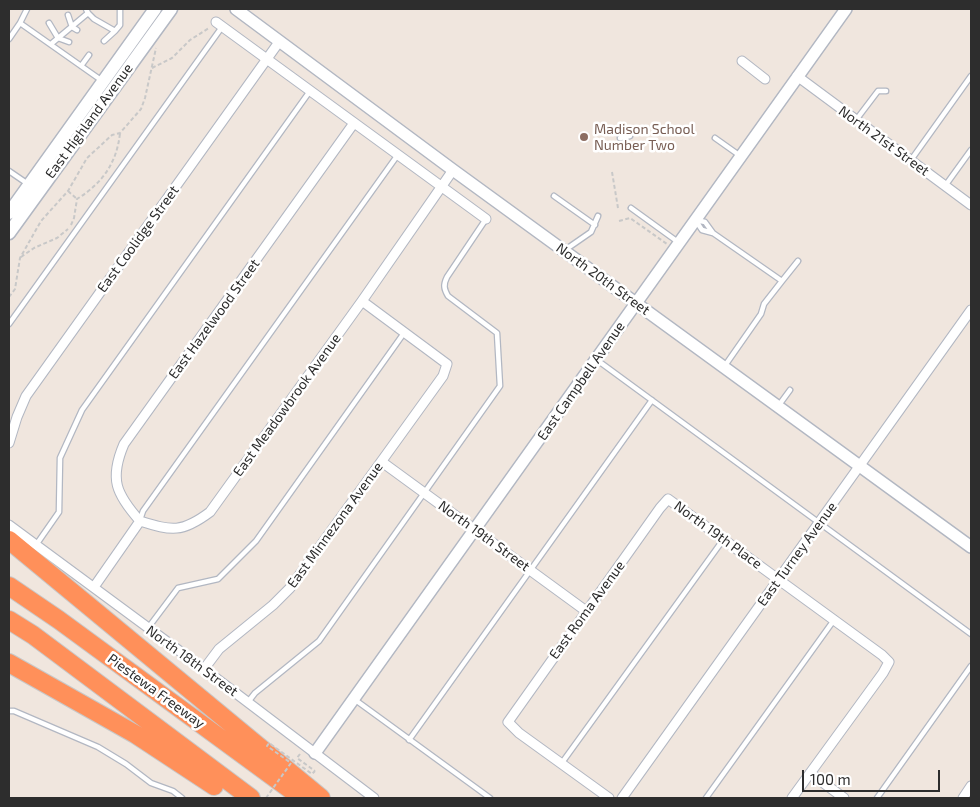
<!DOCTYPE html>
<html>
<head>
<meta charset="utf-8">
<style>
	body { margin:0 }
	#map { position:relative; width:980px; height:807px; overflow:hidden; background:#f0e6de; font-family:"Exo 2",sans-serif }
	canvas { display:block }
	.frame { position:absolute; inset:0; border:10px solid #2d2d2d; pointer-events:none }
	.scale { position:absolute; left:802px; top:770px; width:138px; height:22px; box-sizing:border-box; border:2px solid #2d2d2d; border-top:0; padding-left:6px; font-size:15px; line-height:18px; white-space:nowrap; color:#2d2d2d; -webkit-text-stroke:4px #fff; paint-order:stroke }
</style>
</head>
<body>
<div id="map">
<canvas width="980" height="807"></canvas>
<div class="frame"></div>
<div class="scale">100 m</div>
</div>
<script>
const c = document.querySelector('canvas').getContext('2d');
c.lineJoin = 'round';
function strokePath(path, color, width, dash) { c.strokeStyle = color; c.lineWidth = width; c.lineCap = dash ? 'butt' : 'round'; c.setLineDash(dash || []); c.stroke(path); }
function label(font, color, halo, rows, align = 'center') {
  c.font = font + ' "Exo 2",sans-serif'; c.lineWidth = 5; c.setLineDash([]); c.textBaseline = 'middle'; c.strokeStyle = halo; c.fillStyle = color; for (const [text, x, y, turn = 0] of rows) {
    c.save(); c.translate(x, y); c.rotate((+turn || 0) * Math.PI / 180); c.textAlign = isNaN(turn) ? turn : align; if (halo) c.strokeText(text, 0, 0); c.fillText(text, 0, 0); c.restore();
  }
}
const path = new Path2D(`
	M152,68l20,-10 18,-18 19,-12
	M612,172l6,36
	M68,191l9,8
	M619,221l11,-3 37,26
	M71,225l3,-7 3,-19c26,-16 40,-37 43,-66
	M21,257l13,-9 23,-10 11,-9
	M9,297l6,-8 5,-31 21,-37 27,-30 19,-33 25,-23 8,-2 21,-24 4,-11 11,-50
	M300,754l-3,4 18,13`);
const service = new Path2D(`
	M88,13l6,6 21,12 5,-6v-16
	M68,15l4,12 5,3
	M20,23l81,57
	M49,23l9,15 11,4
	M9,39l11,-16 7,-14
	M104,41l11,-10
	M51,44l37,-31 -2,-4
	M81,66l8,-11
	M856,120l22,-29h8
	M620,138l10,-2
	M715,138l24,17
	M911,160l60,-84
	M9,171l19,13
	M945,186l26,-36
	M554,196l41,29
	M631,208l47,34
	M696,220l9,2 8,11
	M696,221l6,9 11,3 69,48 -18,23 -3,10 -37,53
	M565,250l26,-18 7,-16
	M782,281l16,-20
	M9,324l213,-297
	M597,360l374,274
	M779,405l11,-15
	M140,520l3,-9 254,-355
	M36,545l23,-33 1,-54 22,-48 228,-319
	M148,628l30,-40 40,-9 38,-38 148,-208
	M354,699l136,99
	M248,702l7,-9 64,-52 181,-255 -3,-53 -49,-37c-4,-7 -5,-11 -1,-19l39,-58
	M9,711h5l84,36 28,17 25,19 22,8 9,7
	M409,740l243,-340
	M561,764l162,-224
	M706,798l128,-178
	M877,798l94,-132`);
const minor = new Path2D(`
	M216,22l270,197
	M742,61l23,18
	M797,76l174,129
	M9,443l8,-26 9,-21 253,-354
	M382,462l204,149
	M140,521c-24,-27 -31,-42 -16,-77l230,-321
	M9,525l195,144 170,129
	M94,587l46,-66c32,10 42,12 70,-9l152,-211 91,-131
	M204,669l15,-20 54,-44 17,-17 153,-212 4,-12 -85,-63
	M810,773l34,25
	M609,798l-90,-65 -11,-11 152,-214 8,-9 214,156 7,7 -6,11 -91,125
	M622,798l349,-488
	M963,798l8,-12`);
const tertiary = new Path2D(`
	M236,9l217,161 518,377
	M315,753l531,-744`);
const secondary = new Path2D(`
	M9,213l146,-204
	M9,233l162,-224`);
const motorway = new Path2D(`
	M9,540l312,258
	M9,586l50,34 243,178
	M9,620l24,15 218,163
	M9,663l126,71 79,52`);
const pathBridge = new Path2D(`
	M266,798l25,-35 -24,-17 2,-3 43,31 3,-3`);
const markers = [
	[584,137,5,"#8d6e63"]
];
const streetNames = [
	["East Highland Avenue",89,121,-54],
	["North 21st Street",884,141,36],
	["East Coolidge Street",138,239,-54],
	["North 20th Street",603,279,36],
	["East Hazelwood Street",214,319,-54],
	["East Campbell Avenue",581,381,-55],
	["East Meadowbrook Avenue",287,405,-54],
	["East Minnezona Avenue",335,525,-54],
	["North 19th Place",718,535,36],
	["North 19th Street",484,536,36],
	["East Turney Avenue",797,554,-54],
	["East Roma Avenue",587,610,-54],
	["North 18th Street",192,661,36],
	["Piestewa Freeway",156,691,36]
];
const educationNames = [
	["Madison School",594,129],
	["Number Two",594,145]
];
strokePath(service, '#b2b7c2', 7);
strokePath(minor, '#b2b7c2', 11);
strokePath(tertiary, '#b2b7c2', 14);
strokePath(secondary, '#b2b7c2', 15);
strokePath(motorway, '#c8c8c8', 20);
strokePath(path, '#c8c8c8', 2, [4, 2.5]);
strokePath(service, '#fff', 4.5);
strokePath(minor, '#fff', 9);
strokePath(tertiary, '#fff', 11);
strokePath(secondary, '#fff', 12);
strokePath(motorway, '#ff905a', 18);
strokePath(pathBridge, '#c8c8c8', 2, [4, 2.5]);
for (const [x, y, r, color] of markers) { const dot = new Path2D(); dot.arc(x, y, r, 0, 2 * Math.PI); c.fillStyle = color; c.fill(dot); strokePath(dot, '#fff', 2); }
label('14px', '#2d2d2d', '#fff', streetNames);
label('14px', '#785e54', '#fff', educationNames, 'left');
</script>
</body>
</html>
